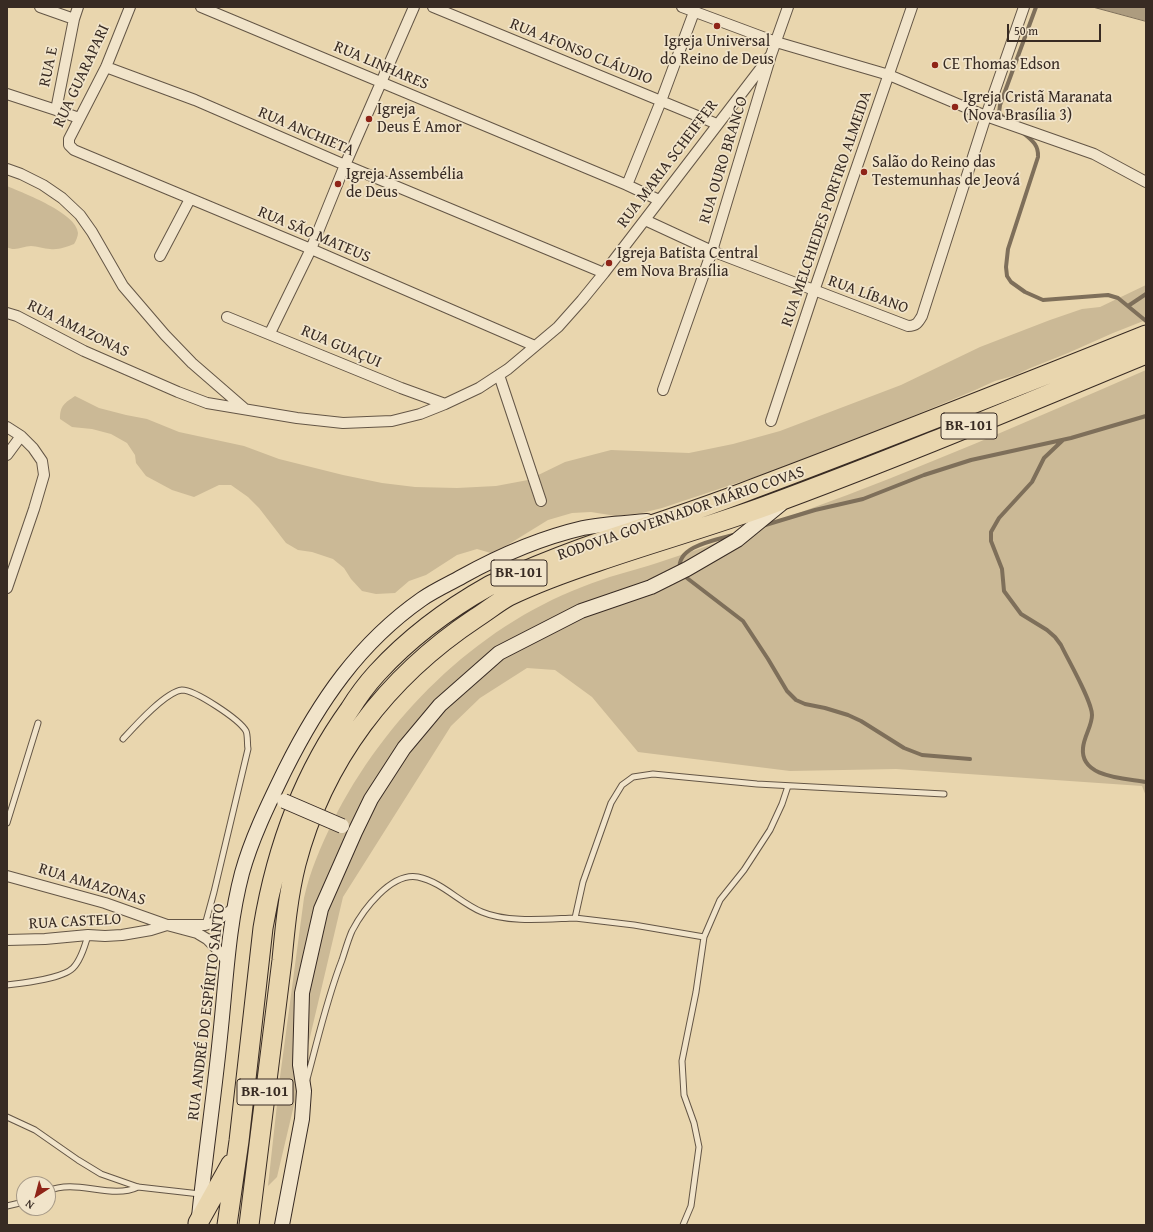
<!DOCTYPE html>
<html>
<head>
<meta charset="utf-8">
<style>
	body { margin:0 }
	#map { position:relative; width:1153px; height:1232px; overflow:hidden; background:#e9d6ae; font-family:"Gentium Book Plus",serif }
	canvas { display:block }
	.frame { position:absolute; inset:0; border:8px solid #382b23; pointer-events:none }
	.north { position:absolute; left:16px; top:1176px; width:40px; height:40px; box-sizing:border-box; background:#f1e4ca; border:1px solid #a79a87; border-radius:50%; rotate:216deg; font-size:11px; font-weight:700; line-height:16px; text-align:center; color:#382b23 }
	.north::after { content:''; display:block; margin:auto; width:14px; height:18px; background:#8f2418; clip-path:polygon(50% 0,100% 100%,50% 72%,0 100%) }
	.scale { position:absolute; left:1007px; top:24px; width:94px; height:18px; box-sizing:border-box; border:2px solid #382b23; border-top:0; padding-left:5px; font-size:12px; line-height:14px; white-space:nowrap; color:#382b23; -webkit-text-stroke:3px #f1e4ca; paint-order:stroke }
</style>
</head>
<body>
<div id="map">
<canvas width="1153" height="1232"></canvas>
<div class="frame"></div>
<div class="north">N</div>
<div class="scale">50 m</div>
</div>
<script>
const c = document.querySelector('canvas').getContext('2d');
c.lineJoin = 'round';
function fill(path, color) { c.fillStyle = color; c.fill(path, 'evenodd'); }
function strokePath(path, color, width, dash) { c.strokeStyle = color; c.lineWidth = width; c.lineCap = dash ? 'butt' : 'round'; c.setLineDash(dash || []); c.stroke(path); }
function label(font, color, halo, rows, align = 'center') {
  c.font = font + ' "Gentium Book Plus",serif'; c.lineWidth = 3.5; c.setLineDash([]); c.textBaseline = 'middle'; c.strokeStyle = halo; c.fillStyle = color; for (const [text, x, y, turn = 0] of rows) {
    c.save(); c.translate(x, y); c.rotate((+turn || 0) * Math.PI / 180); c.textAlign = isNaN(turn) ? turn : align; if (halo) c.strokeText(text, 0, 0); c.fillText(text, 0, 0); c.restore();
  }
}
const green = new Path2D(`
	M7,186c16,7 70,27 71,47 0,3 -2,8 -4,11 -8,3 -15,6 -24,5 -6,0 -13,-3 -19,-3 -8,0 -16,6 -24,1z
	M1146,285v35l-33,13 -45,20 -40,16 -12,6 -21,6 -22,10 -161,67 -150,50 -20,5 -26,3 -25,-4 -19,1 -24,7 -39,24 -18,9 -14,-4 -20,6 -31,20 -17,6 -14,12 -19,1 -14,-3 -11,-12 -7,-11 -11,-9 -21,-7 -14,-2 -12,-7 -27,-35 -11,-11 -17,-12h-12l-25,12 -22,-7 -26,-14 -10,-13 -1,-8 -8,-12 -16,-9 -19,-5 -20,-2 -12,-8c0,-14 5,-16 15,-23l24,12 27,7 21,4 32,13 65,14 35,13 64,16 39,8 33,4 42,1 39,-2 32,-6 37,-18 46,-12 78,3 44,-9 47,-13 121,-46 79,-38 70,-27 32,-11 18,-2z
	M1146,370v426l-4,-10 -246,-17 -106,2 -152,-19 -46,-55 -37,-27 -28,-2 -47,30 -29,28 -108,171 -66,280 -9,9 12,-109 24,-179c6,-27 17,-52 29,-77 51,-102 142,-193 249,-234 24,-10 50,-16 75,-24 49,-16 98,-34 147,-52 116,-42 229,-92 342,-141z`);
const water = new Path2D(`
	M1093,7h53v14z`);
const stream = new Path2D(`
	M1005,119l-6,-6 1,-8 36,-98
	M1022,132c8,7 17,12 16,25l-30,92 -2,18 1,9 4,6 14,10 18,8 65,-5 10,3 28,23
	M1128,306l18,-12
	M1063,440l-19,18 -12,24 -33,36 -8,14v9l11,28 2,22 17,23 26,16 8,7 6,8c7,15 31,56 31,70 0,11 -8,21 -9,33 -3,30 42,30 63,34
	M762,526l53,-16 48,-11 61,-24 47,-15 100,-22 75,-22
	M680,569c-4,-23 37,-29 53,-34
	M683,575l60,46 25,38 19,32 9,9 9,4 20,4 23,7 13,6 43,27 18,7 48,4`);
const lane = new Path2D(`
	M123,739c11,-12 42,-47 59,-49 13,0 57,29 64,41 2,4 1,13 2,18l-34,143 -9,33
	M7,823l31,-100
	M575,918l59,7 70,12
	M7,985c16,-2 55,-6 66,-17 8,-8 12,-22 15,-33
	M307,1079c11,-40 20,-81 35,-119 3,-9 6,-20 10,-29 11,-21 39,-59 66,-54 24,5 42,26 64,35 26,11 64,7 93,6l8,-36 28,-79 11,-18 11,-8 20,-3 104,10 187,10
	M7,1117l28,13 43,30 23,14 37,13 62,7
	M48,1191c28,-13 63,9 90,-4
	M7,1206l17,-4
	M683,1225l8,-19 8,-59 -5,-24 -10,-28 -2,-34 14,-69 8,-55 16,-37 24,-30 26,-40 12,-26 6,-18`);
const street = new Path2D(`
	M40,7l34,12
	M78,7l-4,12 -18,91 23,8
	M130,7l-24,60 -37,72v6l5,5 237,99 224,97
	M201,7l426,178 32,15
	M433,7l284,117
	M682,7l94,35 113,33 97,41 108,38 52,28
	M106,67l89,33 150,65 259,108
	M7,94l49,16
	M7,169l14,5 22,11 19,13 18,17 12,17 31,54 42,49 27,28 53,46
	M627,185l34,-84 33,-89
	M645,220l67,31 196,75c8,0 10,-3 14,-10l64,-200 38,-109
	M160,256l30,-57
	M7,313l10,3 67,35 94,41 29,11 90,15 46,5 49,-2 28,-7 25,-10 34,-16 29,-19 50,-42 24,-27 22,-27 167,-218
	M227,317l174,71 44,16
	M270,333l41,-84 34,-84 69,-158
	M499,375l42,126
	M663,390l49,-139 59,-196 17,-48
	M771,421l43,-130 98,-284
	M7,427l14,9 12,12 9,13 2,14 -10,34 -27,79
	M7,455l14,-19
	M7,876l98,27 62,22 30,8 10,6 8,8 12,14
	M7,940l38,-1 43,-4 17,1 17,-1 29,-5 16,-5h38l10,-3 19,-14`);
const secondary = new Path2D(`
	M199,1217c6,-60 15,-120 21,-180 6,-55 8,-111 22,-164 10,-36 27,-70 43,-103 34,-68 74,-127 137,-171 13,-9 27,-15 41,-23 38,-21 77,-38 120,-48 20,-4 43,-5 64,-7
	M282,1225l20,-106 2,-28 -4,-26 2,-72 19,-84 34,-77 16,-33 33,-51 36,-43 59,-52 82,-42 70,-24 36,-18 50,-29 44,-36`);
const highway = new Path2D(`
	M198,1223l33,-59
	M227,1225l12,-84 24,-213c13,-78 40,-154 87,-219 8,-13 17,-25 27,-36 32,-35 71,-64 112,-87 8,-4 17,-7 26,-11 28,-12 56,-23 85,-33 52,-17 104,-34 155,-54 131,-49 261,-101 391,-153
	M249,1225l33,-265c3,-32 6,-64 14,-96 27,-104 91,-187 180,-246 11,-7 22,-16 33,-22 29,-14 60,-25 90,-35 55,-19 112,-35 167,-55 128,-47 254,-100 380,-152`);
const secondaryBridge = new Path2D(`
	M284,801l58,25`);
const markers = [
	[717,26,4,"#8f2418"],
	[935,65,4,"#8f2418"],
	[955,107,4,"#8f2418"],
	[369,119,4,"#8f2418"],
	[864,172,4,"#8f2418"],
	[338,184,4,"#8f2418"],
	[609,263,4,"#8f2418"]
];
const shields = [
	[969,426,56],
	[519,573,56],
	[265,1092,56]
];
const shieldNames = [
	["BR-101",969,426],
	["BR-101",519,573],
	["BR-101",265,1092]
];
const poiNames = [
	["Igreja Universal",717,42,"center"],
	["do Reino de Deus",717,60,"center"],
	["CE Thomas Edson",943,65],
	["Igreja Cristã Maranata",963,98],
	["(Nova Brasília 3)",963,116],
	["Igreja",377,110],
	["Deus É Amor",377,128],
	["Salão do Reino das",872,163],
	["Testemunhas de Jeová",872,181],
	["Igreja Assembélia",346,175],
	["de Deus",346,193],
	["Igreja Batista Central",617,254],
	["em Nova Brasília",617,272]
];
const streetNames = [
	["RUA AFONSO CLÁUDIO",581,52,22],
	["RUA LINHARES",381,66,23],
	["RUA E",49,67,-78],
	["RUA GUARAPARI",82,76,-65],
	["RUA ANCHIETA",306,132,23],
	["RUA OURO BRANCO",724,160,-73],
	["RUA MARIA SCHEIFFER",668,164,-53],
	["RUA MELCHIEDES PORFIRO ALMEIDA",827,209,-71],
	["RUA SÃO MATEUS",314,235,23],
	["RUA LÍBANO",868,295,20],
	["RUA AMAZONAS",78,329,26],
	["RUA GUAÇUI",341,347,23],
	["RODOVIA GOVERNADOR MÁRIO COVAS",681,514,-19],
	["RUA AMAZONAS",92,885,17],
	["RUA CASTELO",75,922,-3],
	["RUA ANDRÉ DO ESPÍRITO SANTO",207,1012,-83]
];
fill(green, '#cbb996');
fill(water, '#ad9c7f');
strokePath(water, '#7e6f5a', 1);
strokePath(stream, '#7e6f5a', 4);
strokePath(lane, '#645646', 7);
strokePath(street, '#645646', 12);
strokePath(secondary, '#382b23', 16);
strokePath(highway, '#382b23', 21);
strokePath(lane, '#f1e4ca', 5);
strokePath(street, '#f1e4ca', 10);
strokePath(secondary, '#f1e4ca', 14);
strokePath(highway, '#e9d6ae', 19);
strokePath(secondaryBridge, '#382b23', 16, []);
strokePath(secondaryBridge, '#f1e4ca', 14);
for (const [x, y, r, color] of markers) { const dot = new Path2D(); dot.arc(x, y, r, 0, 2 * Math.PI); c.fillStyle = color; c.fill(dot); strokePath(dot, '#f1e4ca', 1.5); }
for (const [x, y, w] of shields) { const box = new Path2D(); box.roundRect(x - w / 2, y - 13, w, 26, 3); c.fillStyle = '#f1e4ca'; c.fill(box); strokePath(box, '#382b23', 1); }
label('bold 15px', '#382b23', null, shieldNames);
label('16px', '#382b23', '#f1e4ca', poiNames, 'left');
label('16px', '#382b23', '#f1e4ca', streetNames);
</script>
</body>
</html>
